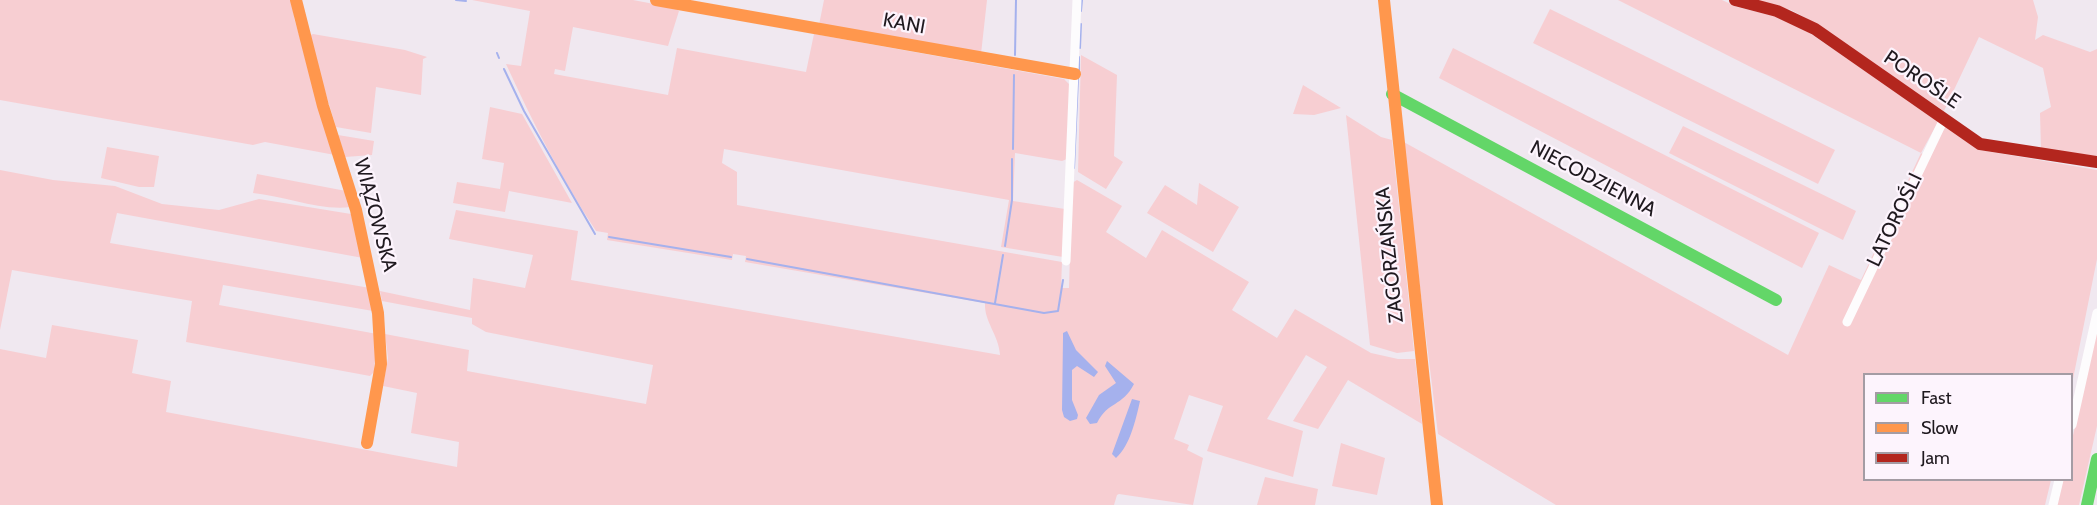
<!DOCTYPE html>
<html>
<head>
<meta charset="utf-8">
<style>
	body { margin:0 }
	#map { position:relative; width:2097px; height:505px; overflow:hidden; background:#f0e8f0; font-family:Cabin,sans-serif }
	canvas { display:block }
	.legend { position:absolute; left:1863px; top:373px; width:210px; height:108px; box-sizing:border-box; background:#fdf4fd; border:2px solid #a49ca4; margin:0; padding:8px 10px; list-style:none; font-size:18px; color:#1f191f }
	.legend li { display:flex; align-items:center; gap:12px; height:30px }
	.legend b { width:30px; border:2px solid #a49ca4 }
</style>
</head>
<body>
<div id="map">
<canvas width="2097" height="505"></canvas>
<ul class="legend">
<li><b style="height:8px;background:#63d668"></b>Fast</li>
<li><b style="height:8px;background:#ff974d"></b>Slow</li>
<li><b style="height:8px;background:#b3261e"></b>Jam</li>
</ul>
</div>
<script>
const c = document.querySelector('canvas').getContext('2d');
c.lineJoin = 'round';
function fill(path, color) { c.fillStyle = color; c.fill(path, 'evenodd'); }
function strokePath(path, color, width, dash) { c.strokeStyle = color; c.lineWidth = width; c.lineCap = dash ? 'butt' : 'round'; c.setLineDash(dash || []); c.stroke(path); }
function label(font, color, halo, rows, align = 'center') {
  c.font = font + ' Cabin,sans-serif'; c.lineWidth = 4.5; c.setLineDash([]); c.textBaseline = 'middle'; c.strokeStyle = halo; c.fillStyle = color; for (const [text, x, y, turn = 0] of rows) {
    c.save(); c.translate(x, y); c.rotate((+turn || 0) * Math.PI / 180); c.textAlign = isNaN(turn) ? turn : align; if (halo) c.strokeText(text, 0, 0); c.fillText(text, 0, 0); c.restore();
  }
}
const green = new Path2D(`
	M0,0h293l1,18 41,137 -70,-13 -12,3 -253,-45z
	M472,0h161l42,8 4,3 -11,35 -95,-19 -8,44 -10,-2 -1,5 114,21 9,-47 129,24 8,-38 250,45 6,6 -3,74 -5,2 -47,-8 -2,48 52,8 -2,48 -62,-10 8,-47 -285,-51 -2,14 15,9v33l325,57 -1,26h8l3,-105 5,-3 45,26 -16,26 40,26 16,-28 87,52 -17,28 45,28 18,-29 76,44 27,6h17l7,65 -74,-44 -30,49 -25,-8 34,-54 -21,-12 -39,64 36,12 -10,46 -86,-26 16,-45 -34,-11 -15,44 15,6 -2,5 16,8 -10,47 -74,-11 -2,1 -3,10h-1114v-156l46,9 6,-33 86,15 -6,33 39,8 -5,31 291,55 2,-25 -48,-9 6,-40 -34,-7 5,-28 -3,-24 84,16 -2,21 179,33 7,-39 -167,-33 -14,-8v-6l-90,-17 -2,-10 90,19 3,-32 52,10 8,-33 -84,-16 7,-29 122,21 -7,49 429,75c-1,-20 -16,-33 -15,-52l-240,-41 1,-6 -13,-2 -1,6 -125,-20 1,-7 -12,-2c-35,-53 -64,-110 -90,-167l15,2 9,-55z
	M824,0h163l-6,54 -162,-29z
	M1618,0h104l15,7 53,13 149,100 -18,33 8,5 17,-33 34,25 117,20v89l-25,125v-10h-208v106h187l-6,25h-489l-118,-71 -36,-293 386,214 41,-90 32,15 60,-127z
	M1750,0h283l5,17 -3,23 8,-5 47,17 7,-3v107l-56,-7 -1,-36 11,-6 -8,-39 -64,-31 -35,74 -138,-93 -15,-8z
	M1550,9l285,141 -17,34 -285,-141z
	M313,34l92,16 22,7 -4,2 -2,36 -45,-8 -5,46 -35,-6 -28,-91z
	M1453,48l366,185 -17,35 -363,-190z
	M1081,55l36,20 -3,81 9,6 -17,27 -28,-17z
	M1303,85l38,23 -27,7 -21,-1z
	M490,107l32,7 50,89 -63,-12 -4,21 -52,-9 4,-21 43,7 4,-26 -22,-4z
	M1346,115l35,22 11,3 22,211 -17,2 -27,-8z
	M1683,126l173,85 -13,29 -174,-87z
	M338,135l36,6 -2,14 -27,2z
	M107,147l52,9 -5,31h-15l-38,-9z
	M0,170l53,10 62,6 47,18 57,6 40,-11 92,15 12,44 -246,-45 -7,30 260,45 3,23 -150,-26 -4,20 158,29 -3,38 -4,4 -184,-34 6,-41 -180,-31 -12,60z
	M257,174l89,17 5,16c-32,4 -66,-11 -98,-14z
	M1199,183l40,24 -26,45 -66,-39 18,-28 32,20z
	M2097,326v100l-18,79h-22l6,-25h9v-40z
	M1341,443l44,15 -8,37 -45,-9z
	M1265,477l53,12 -3,16h-58z`);
const water = new Path2D(`
	M1067,331l9,19 22,22 -4,5 -17,-11 -5,4v30l6,15 -1,4 -7,2 -6,-4 -2,-7 1,-72v-5z
	M1107,361l27,23c-12,23 -26,17 -37,39l-7,1 -4,-6 13,-23 17,-12 -11,-17z
	M1132,399l8,2c-4,18 -10,45 -24,57l-4,-4z`);
const stream = new Path2D(`
	M456,0l10,1
	M1081,11l1,-11
	M1080,48l1,-24
	M497,53l2,5
	M1015,55l1,-55
	M504,69l20,42 71,123
	M1079,72v-15
	M1013,149l1,-74
	M1074,168l4,-90
	M609,237l122,20
	M1005,246l7,-46v-41
	M747,259l297,54 14,-2 5,-31
	M995,303l8,-48`);
const street = new Path2D(`
	M1066,261l11,-261
	M1847,322l97,-203
	M2072,425l25,-112
	M2053,505l6,-25`);
const fast = new Path2D(`
	M1392,94l384,206
	M2087,505l10,-46`);
const slow = new Path2D(`
	M296,0l27,106 33,104 22,103 3,51 -14,79
	M656,0l419,74
	M1384,0l53,505`);
const jam = new Path2D(`
	M1735,0l42,11 38,18 165,115 117,18`);
const streetNames = [
	["KANI",904,24,10],
	["POROŚLE",1922,80,34],
	["NIECODZIENNA",1593,179,28],
	["WIĄZOWSKA",375,215,75],
	["LATOROŚLI",1895,220,-64],
	["ZAGÓRZAŃSKA",1390,255,-96]
];
fill(green, '#f7ced2');
fill(water, '#a5b1ed');
strokePath(stream, '#a5b1ed', 2);
strokePath(street, '#fdfcfd', 9);
strokePath(fast, '#63d668', 12);
strokePath(slow, '#ff974d', 12);
strokePath(jam, '#b3261e', 12);
label('20px', '#1f191f', '#fdf4fd', streetNames);
</script>
</body>
</html>
